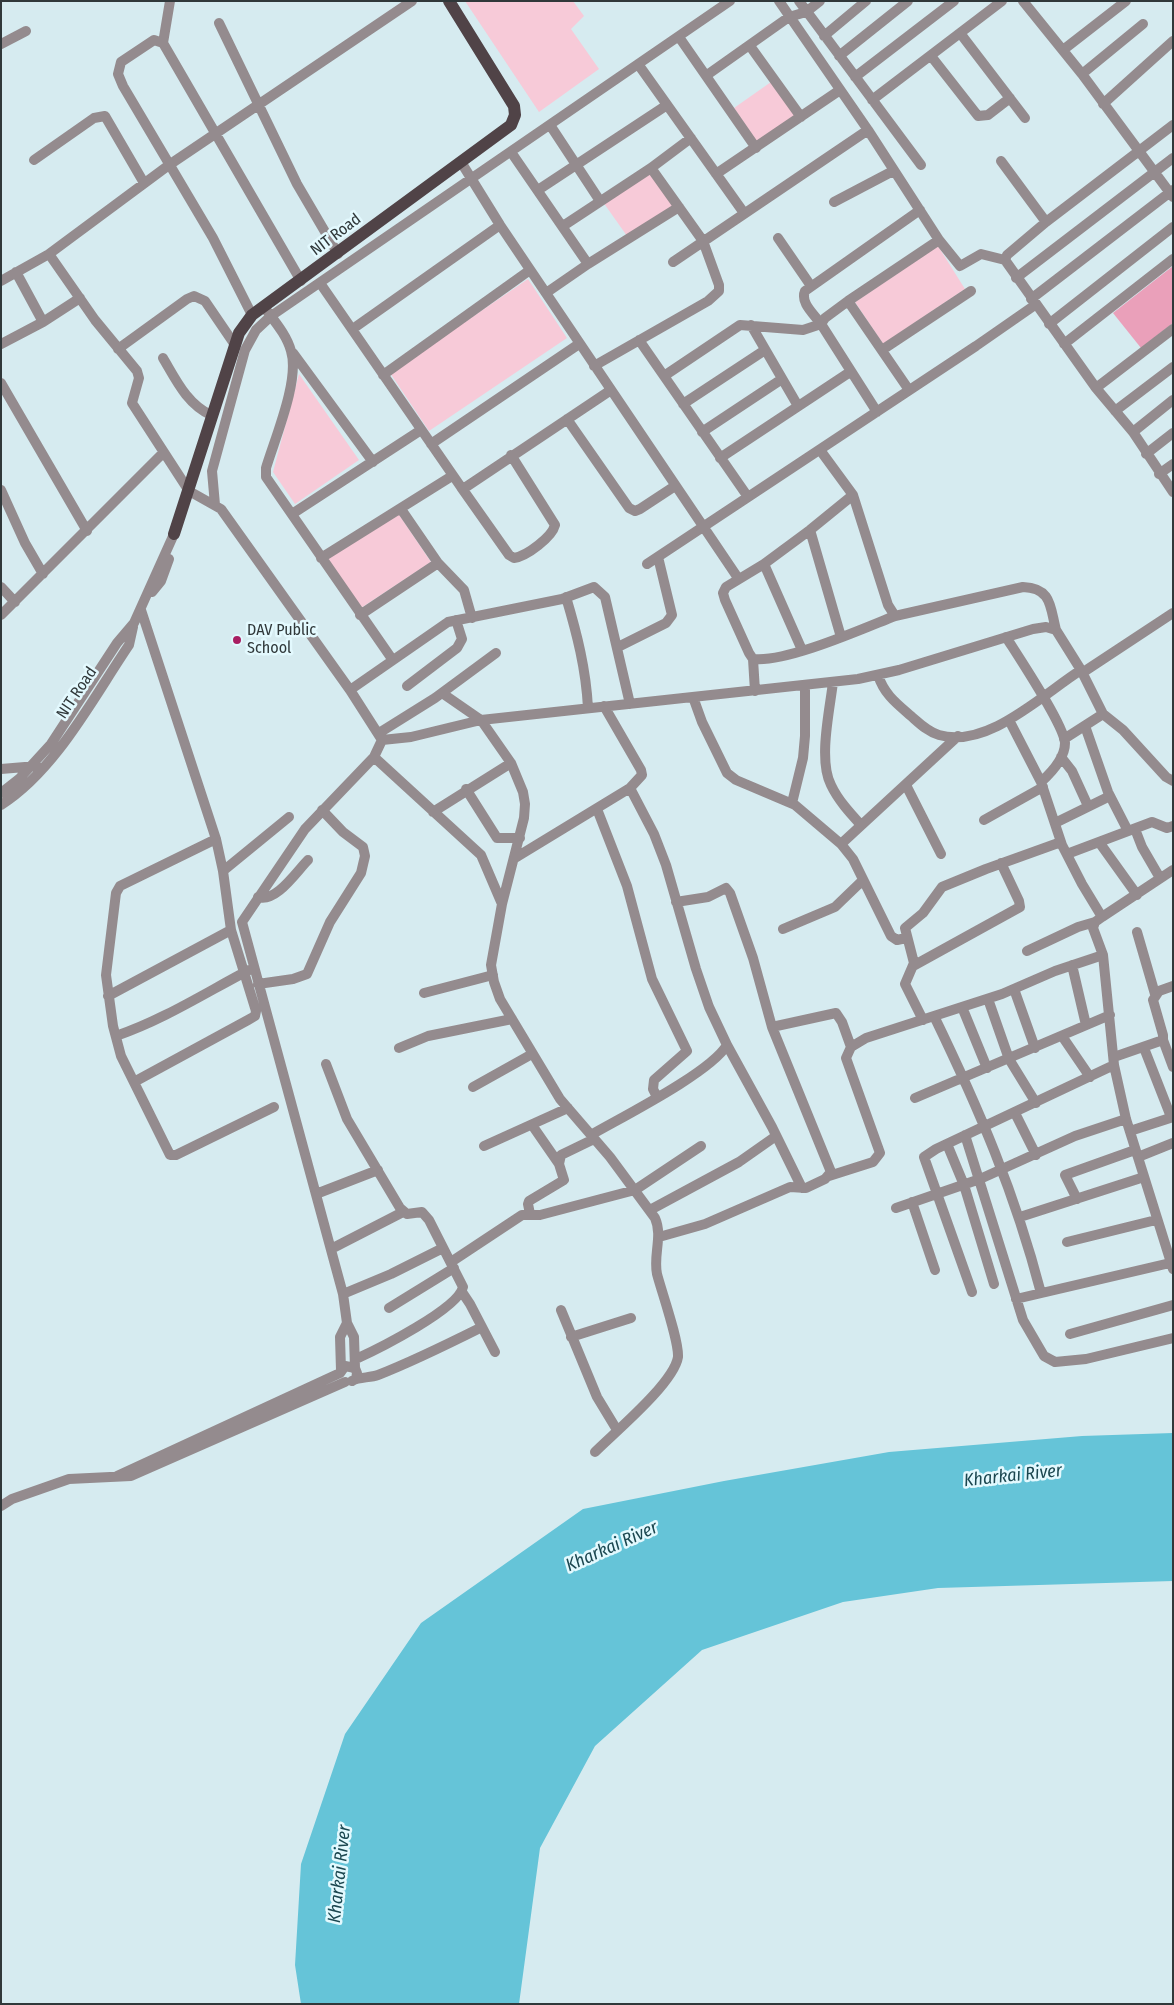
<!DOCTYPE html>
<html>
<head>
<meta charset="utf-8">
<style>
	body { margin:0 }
	#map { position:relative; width:1174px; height:2005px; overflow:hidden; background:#d6ebf0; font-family:"Fira Sans Condensed",sans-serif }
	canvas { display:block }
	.frame { position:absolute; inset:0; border:2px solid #30383a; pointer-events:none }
</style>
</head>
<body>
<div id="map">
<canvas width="1174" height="2005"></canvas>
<div class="frame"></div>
</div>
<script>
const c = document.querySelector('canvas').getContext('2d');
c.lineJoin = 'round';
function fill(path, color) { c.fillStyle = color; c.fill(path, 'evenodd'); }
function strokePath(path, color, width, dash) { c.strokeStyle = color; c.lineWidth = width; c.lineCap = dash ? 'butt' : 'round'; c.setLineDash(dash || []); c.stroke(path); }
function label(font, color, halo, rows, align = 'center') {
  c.font = font + ' "Fira Sans Condensed",sans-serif'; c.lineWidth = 5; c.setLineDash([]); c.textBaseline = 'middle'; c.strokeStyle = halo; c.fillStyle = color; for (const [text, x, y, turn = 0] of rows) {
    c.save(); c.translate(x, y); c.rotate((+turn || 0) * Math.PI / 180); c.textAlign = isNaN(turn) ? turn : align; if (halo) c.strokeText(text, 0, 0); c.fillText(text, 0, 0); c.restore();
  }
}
const green = new Path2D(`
	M465,1h108l11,15 -13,13 28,40 -60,43z
	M771,82l24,34 -38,26 -23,-34z
	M650,172l24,34 -47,30 -24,-34z
	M938,246l27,43 -82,55 -28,-42z
	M528,279l39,59 -138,93 -39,-58z
	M299,374l60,86 -64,44 -22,-32z
	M398,513l33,49 -70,46 -33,-49z`);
const forest = new Path2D(`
	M1173,266v57l-32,25 -28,-35z`);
const water = new Path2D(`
	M1173,1433v148l-235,7 -95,14 -141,48 -107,96 -55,102 -21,156h-218l-6,-39 6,-101 44,-130 76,-111 162,-114 141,-28 165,-29 193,-16z`);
const minor = new Path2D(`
	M799,1l122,164
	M1023,1l59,73 91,123
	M219,23l78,161 41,70
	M960,33l65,85
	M824,36l42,-35
	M679,37l77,111
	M163,43l7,-42
	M1,44l25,-13
	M750,46l51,71
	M1063,50l63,-49
	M839,56l69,-55
	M931,56l47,60 10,-1 22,-17
	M638,64l106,149
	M1082,74l61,-50
	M707,75l82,-58 17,-5 14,-11
	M855,77l99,-76
	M872,100l130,-99
	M1103,104l70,-63
	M550,125l50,76
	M868,130l71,110 -91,61 -23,17 -4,6 56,88
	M511,152l77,112
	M34,160l60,-42 11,-2 39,67
	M1001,161l45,61
	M461,162l39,63 238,353
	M716,174l124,-84
	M538,190l129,-85
	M834,202l59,-31
	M563,226l88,-58 40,-30
	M778,238l33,48
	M939,240l21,26 21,-12 24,6
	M49,254l46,66 42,51 2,7 -7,25 57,88 32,18 129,181 32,50 -8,17 -69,72 -63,93 101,372 4,29 7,14 1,31
	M673,262l195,-132 -89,-129
	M16,272l27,50
	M1016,278l157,-120
	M1,281l48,-27 120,-89 243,-164
	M320,283l141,204h5l145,-97
	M546,293l42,-29 91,-57
	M1031,299l142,-109
	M848,301l61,89
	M267,311c9,12 20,25 24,40 9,29 -16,87 -25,117v9l126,182
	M252,315l-39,-77 -90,-152 -5,-12 3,-12 33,-22 9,3 138,238
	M1049,324l124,-97
	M751,325l47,81
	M354,328l146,-103
	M639,340l109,157
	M1,344l42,-22 37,-24
	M1064,344l109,-85
	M118,349l69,-50 7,-3 11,5 30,44
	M882,350l89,-59
	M293,353l80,109
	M163,358c13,22 24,46 48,57
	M594,366l114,-65 11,-10v-6l-16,-44 -52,-73
	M383,375l147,-105
	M664,376l76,-51 63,5 18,-6c-7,-10 -21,-21 -16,-33l115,-81
	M1,383l86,148
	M1096,388l77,-59
	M1173,400l-40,32 40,60
	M683,404l82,-54
	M1115,411l58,-44
	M567,419l62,89 6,3 5,-2 35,-23
	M702,432l80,-53
	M1133,432l-37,-44 -91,-128 2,-5 39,-33 127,-97
	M431,444l148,-100
	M820,450l33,45 35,110 7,11 128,-29c29,1 27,20 33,43
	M1146,454l27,-21
	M720,458l130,-86
	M1159,474l14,-10
	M461,487l48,68 5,3c13,-2 38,-21 41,-33l-44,-70
	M1,490l24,53 18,31
	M853,495l-43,35 -46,34 -38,23 -3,6 2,7 24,53 4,6c33,4 109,-30 142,-43
	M215,505l-3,-34 33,-121 11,-20 15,-14 459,-315
	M292,514l129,-84
	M810,530l31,107
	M321,558l131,-82
	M438,563l26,27 8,28
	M647,564l329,-218 59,-41
	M764,564l38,86
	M1,587l14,15
	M152,592l9,-11 8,-22
	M566,597c11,37 20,72 22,111
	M1,615l162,-162
	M360,615l78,-52 -37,-54
	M1006,637c12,19 58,88 59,106 0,15 -13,29 -24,39
	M618,647l48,-24 6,-8 -14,-58
	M753,659l2,32
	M878,675c6,19 18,28 33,41 8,7 17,16 28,19 49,14 104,-41 142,-65l22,44 20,16 43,47 7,4
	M833,682c-3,27 -15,78 -2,103 7,15 19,28 30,40
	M407,686l50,-38 5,-9 -6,-19
	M350,690l98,-68 114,-23 32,-12 11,10 25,107
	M442,693l39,27 30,43 12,29 2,12 -1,14 -22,86 -11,61 3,17 6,17 60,100 50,58 45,61c8,18 -2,37 2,56 5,19 22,67 21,83 -4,26 -63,75 -83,95
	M693,697l9,25 25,51 9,7 59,25 46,39 12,15 38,77 6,4 9,-2
	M1009,720l32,62 21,63 20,39 20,33
	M1085,726l23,66 20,39
	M379,733l56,-35 61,-45
	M1064,739l39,-25
	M382,740l29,-3 70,-17 377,-41 41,-9 134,-41 13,-2 10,3 25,40 4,1 88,-58
	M374,757l107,98 21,49
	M1061,757l11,14 16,35
	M1,769l36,-3
	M906,785l35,69
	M466,789l31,49h23
	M1,793l18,-14 32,-35 66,-101 17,-20 40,-89
	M792,803l11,-45 2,-22v-51
	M1,805c55,-35 92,-107 128,-160l4,-18
	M597,809l30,77 25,93 35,72 -33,29 -1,9 4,8
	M433,812l78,-49
	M984,820l59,-33
	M1055,823l55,-27
	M1135,829l7,18 18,31
	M216,839l-96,47 -4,7 -10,82 7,51 8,30 49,99h6l98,-48
	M1099,842l38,53
	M841,844l117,-108
	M1067,854l85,-32 15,6 6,-2
	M515,858l115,-70 12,-13 -1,-5 -37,-64
	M1173,870l-71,47 -7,5 -2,6 10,27 11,110 12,54 47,150
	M223,871l66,-54
	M258,897c18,6 38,-25 50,-37
	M783,929l52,-22 28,-27
	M1137,932l18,62
	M1027,951l51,-24 17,-5
	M1072,965l14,60
	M913,966l107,-59 -1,-6 -18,-38
	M258,984l35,-5 14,-5 23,-52 31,-49 4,-17 -2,-9 -20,-15 -21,-22
	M1014,989l21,59
	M424,993l69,-18
	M108,996l123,-66
	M988,999l21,60 27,44
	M962,1007l25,61
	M934,1016c45,93 81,177 107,277
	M923,1020l-18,-36 9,-21 -9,-35 18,-15 19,-26 44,-18 75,-27
	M772,1027l64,-14 6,9 9,25
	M116,1036c47,-16 89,-43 133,-66
	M1062,1036l28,41
	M1163,1040l10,27
	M727,1045l45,82 30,61
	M399,1048l29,-12 84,-17
	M1144,1048l27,69
	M1114,1057l49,-17v-5l-10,-35 6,-9 14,-5
	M326,1064l21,55 53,89 7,6 15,-2 7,8 34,67c-5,22 -85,62 -107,72
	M134,1082l114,-62 7,-4 1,-5 -25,-81 -8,-59 -7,-32 -75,-229
	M473,1087l59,-33
	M915,1098l195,-83
	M1015,1113l21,42
	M532,1125l27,39
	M1130,1131l43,-14
	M591,1135c31,-18 119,-62 136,-90l-18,-38 -13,-38 -30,-104 -12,-31 -24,-46
	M965,1135l58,185 21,36 11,6 31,-3 87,-21
	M947,1144l17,41 30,99
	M484,1146l84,-38
	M1138,1157l35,-14
	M829,1176l44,-14 7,-9 -34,-95 5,-11 15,-9 136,-44 53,-23 48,-16
	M316,1194l62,-24
	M1077,1199l-12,-24 70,-25
	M912,1202l23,68
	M896,1208l84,-29 95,-43 51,-17
	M650,1210l89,-48 37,-26
	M530,1214l-2,-10 1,-3 35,-21 -5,-16 2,-9 33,-16
	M1020,1217l124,-40
	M659,1237l46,-13 85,-37 16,1 19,-9 6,-7 -59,-145 -19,-69 -23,-65 -4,-5 -18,9 -32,5
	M1067,1242l89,-22
	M331,1249l72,-37
	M451,1262l71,-47h18l95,-25 66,-44
	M462,1292l8,12 25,48
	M972,1292l-48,-135 12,-8 178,-84
	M343,1294l48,-20 52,-26
	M1016,1299l154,-36
	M389,1308l65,-40
	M561,1310l36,87 20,33
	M1070,1334l103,-29
	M571,1337l60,-19
	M341,1370l-1,-33 7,-14
	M352,1381c6,-4 18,-3 26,-6 36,-14 70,-31 104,-48
	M117,1476l223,-103 5,-7 10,2 2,5 -1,6
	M1,1506l11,-7 57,-20 62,-3 214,-94`);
const major = new Path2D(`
	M174,534l65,-201 13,-18 259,-190 4,-10 -1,-9 -65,-105`);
const markers = [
	[237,640,5,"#a81e62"]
];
const streetNames = [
	["NIT Road",336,235,-37],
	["NIT Road",77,693,-56]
];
const poiNames = [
	["DAV Public",247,631],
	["School",247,649]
];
const waterNames = [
	["Kharkai River",1013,1476,-6],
	["Kharkai River",612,1547,-24],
	["Kharkai River",340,1874,-84]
];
fill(green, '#f7cad8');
fill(forest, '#eaa0ba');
fill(water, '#65c4d8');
strokePath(minor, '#948b8e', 10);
strokePath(major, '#504347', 12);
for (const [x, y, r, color] of markers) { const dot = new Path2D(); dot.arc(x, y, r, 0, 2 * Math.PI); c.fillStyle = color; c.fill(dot); strokePath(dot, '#e3f9fe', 2); }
label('16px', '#30383a', '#e3f9fe', streetNames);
label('16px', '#30383a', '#e3f9fe', poiNames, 'left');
label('italic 18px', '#1b4750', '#e3f9fe', waterNames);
</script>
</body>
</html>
